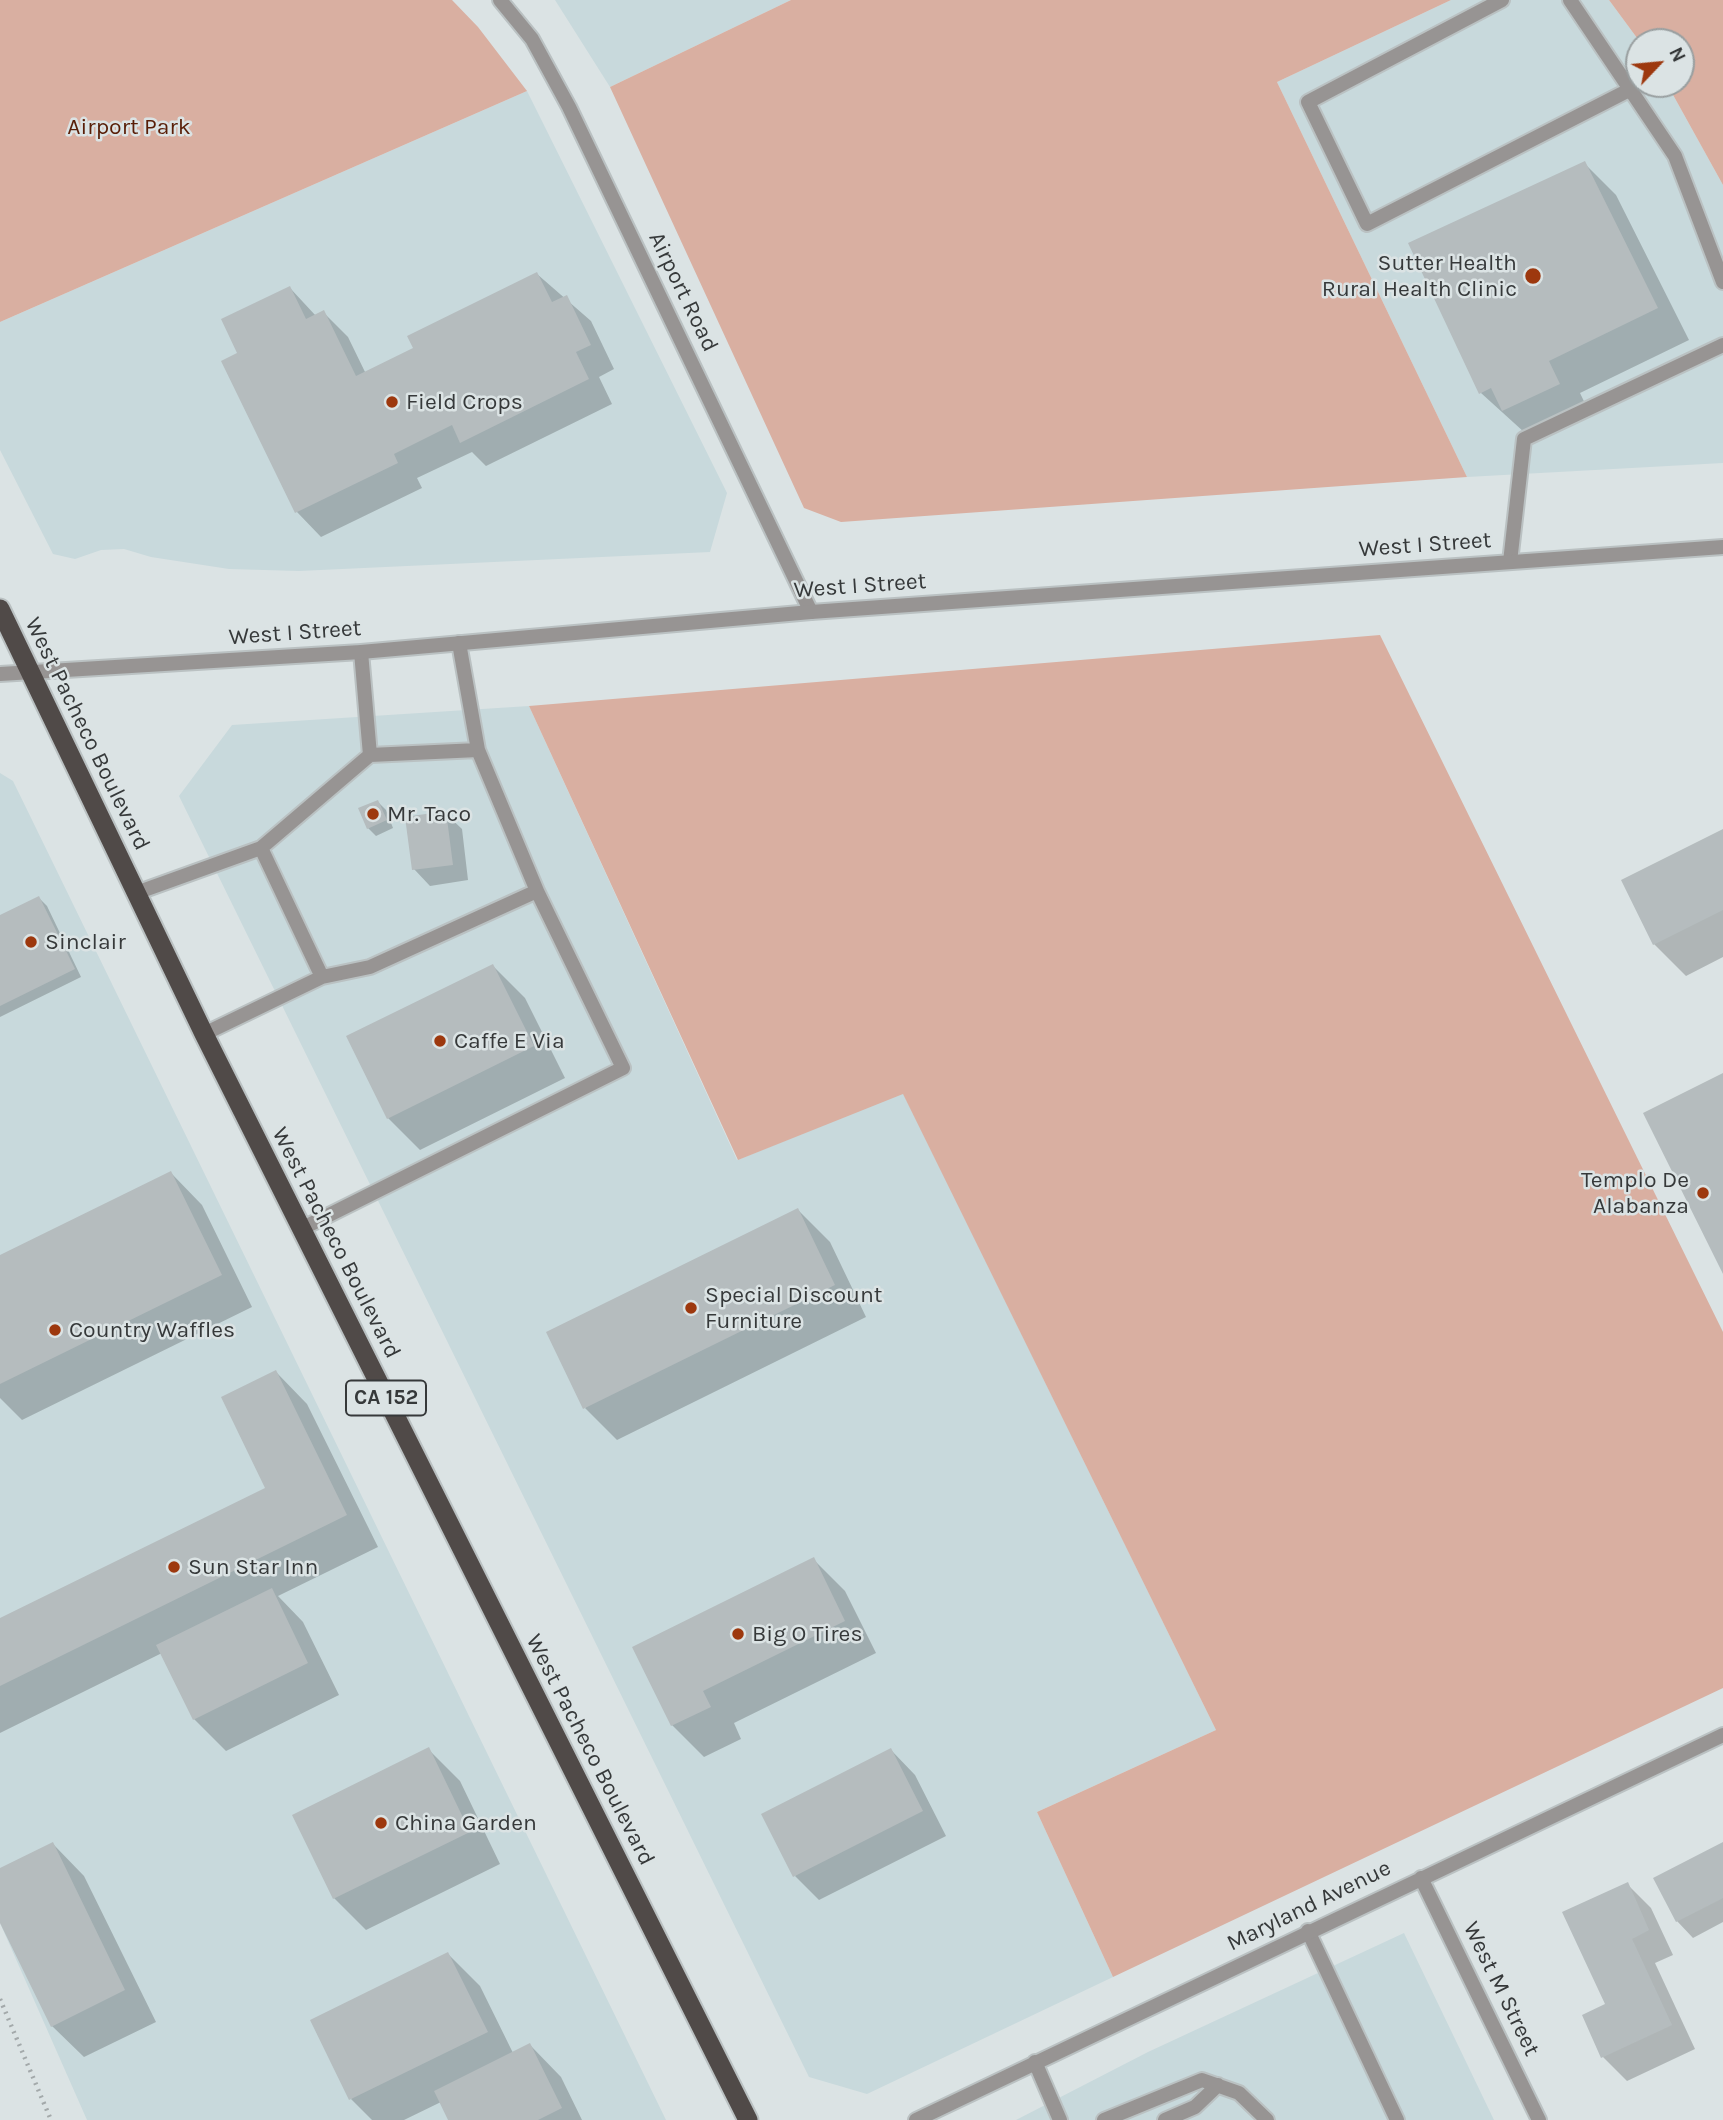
<!DOCTYPE html>
<html>
<head>
<meta charset="utf-8">
<style>
	body { margin:0 }
	#map { position:relative; width:1723px; height:2120px; overflow:hidden; background:#dbe3e4; font-family:Karla,sans-serif }
	canvas { display:block }
	.north { position:absolute; left:1625px; top:28px; width:70px; height:70px; box-sizing:border-box; background:#dbe3e4; border:2px solid #999fa0; border-radius:50%; rotate:64deg; font-size:19px; font-weight:700; line-height:28px; text-align:center; color:#36393a }
	.north::after { content:''; display:block; margin:auto; width:24px; height:32px; background:#9d380e; clip-path:polygon(50% 0,100% 100%,50% 72%,0 100%) }
</style>
</head>
<body>
<div id="map">
<canvas width="1723" height="2120"></canvas>
<div class="north">N</div>
</div>
<script>
const c = document.querySelector('canvas').getContext('2d');
c.lineJoin = 'round';
function fill(path, color) { c.fillStyle = color; c.fill(path, 'evenodd'); }
function strokePath(path, color, width, dash) { c.strokeStyle = color; c.lineWidth = width; c.lineCap = dash ? 'butt' : 'round'; c.setLineDash(dash || []); c.stroke(path); }
function label(font, color, halo, rows, align = 'center') {
  c.font = font + ' Karla,sans-serif'; c.lineWidth = 5; c.setLineDash([]); c.textBaseline = 'middle'; c.strokeStyle = halo; c.fillStyle = color; for (const [text, x, y, turn = 0] of rows) {
    c.save(); c.translate(x, y); c.rotate((+turn || 0) * Math.PI / 180); c.textAlign = isNaN(turn) ? turn : align; if (halo) c.strokeText(text, 0, 0); c.fillText(text, 0, 0); c.restore();
  }
}
const built = new Path2D(`
	M555,0h236l-181,87z
	M1451,0h158l31,42 -1,42h28l56,101v278l-256,14 -190,-395z
	M527,91l200,402 -17,59 -411,19 -70,-2 -78,-12 -27,-8 -23,1 -26,9 -22,-5 -53,-104v-128z
	M529,706l208,454 166,-67 313,637 -179,82 76,165 -246,117 -58,-17 -630,-1281 53,-71z
	M0,773l13,8 653,1339h-579l-87,-197z
	M1404,1933l90,187h-478l132,-68z`);
const green = new Path2D(`
	M0,0h452l26,27 49,64 -527,231z
	M791,0h660l-174,82 190,395 -626,45 -37,-14 -194,-421z
	M1609,0h114v185l-56,-101h14v-42h-41z
	M1380,635l343,697v356l-610,289 -76,-165 179,-82 -313,-636 -165,66 -209,-454z`);
const shadow = new Path2D(`
	M1584,163l32,32 73,145 -109,53 11,23 -56,26 -54,-49z
	M537,274l54,47 23,48 -15,8 13,27 -126,62 -14,-14 -55,26 5,10 -101,49 -24,-25 -74,-150 17,-8 50,-66 26,28 8,-3 24,24 18,37 50,-25z
	M378,802l8,8 7,18 -17,8 -8,-8z
	M445,813l17,16 6,51 -38,6 -16,-17z
	M1723,831v126l-37,19 -32,-32z
	M39,898l8,8 34,71 -81,40v-100z
	M493,966l32,32 40,80 -145,72 -32,-32z
	M171,1173l31,32 50,102 -230,113 -22,-22v-141z
	M798,1210l32,32 36,75 -249,123 -32,-32z
	M276,1372l31,32 71,143 -100,49 25,26 36,73 -113,56 -32,-32 -32,-66 -162,80v-113l267,-131z
	M813,1559l32,32 31,62 -142,70 7,16 -37,18 -32,-32z
	M428,1749l32,32 40,83 -134,66 -32,-32 -40,-83z
	M891,1750l24,25 31,61 -127,64 -24,-24z
	M53,1844l31,32 72,146 -72,35 -32,-31 -52,-107v-49z
	M1723,1844v78l-30,16 -16,-17z
	M1627,1884l24,24 22,47 -18,8 40,86 -68,32 -24,-24z
	M448,1954l32,32 33,67 17,-8 31,32 21,43h-132l-9,-18 -37,18h-32l-21,-21z`);
const building = new Path2D(`
	M1585,161l73,147 -109,53 11,23 -58,27 -11,-23 -12,6 -71,-151z
	M537,272l15,30 15,-7 24,50 -15,7 13,27 -129,64 -8,-18 -58,29 4,9 -103,50 -74,-152 16,-8 -16,-34 69,-33 16,33 18,-9 32,66 57,-28 -6,-12z
	M378,800l9,20 -20,9 -9,-21z
	M446,811l7,54 -41,5 -7,-53z
	M1723,829v81l-70,35 -32,-65z
	M39,896l36,73 -75,37v-91z
	M493,964l41,82 -147,73 -41,-83z
	M1723,1073v201l-80,-161z
	M171,1171l51,104 -222,109v-129z
	M798,1208l37,77 -252,124 -37,-77z
	M276,1370l71,145 -347,171v-68l265,-130 -44,-91z
	M814,1557l31,64 -142,70 8,16 -40,19 -39,-79z
	M272,1588l36,75 -115,57 -37,-75z
	M429,1747l41,85 -137,67 -41,-84z
	M891,1748l32,63 -130,66 -32,-63z
	M53,1842l72,148 -74,37 -51,-104v-55z
	M1723,1842v56l-47,24 -23,-44z
	M1628,1882l21,48 -17,9 40,86 -71,33 -19,-43 23,-11 -43,-92z
	M448,1952l40,80 -139,68 -39,-80z
	M530,2043l32,65 -24,12h-90l-14,-29z`);
const path = new Path2D(`
	M0,1999l51,121`);
const service = new Path2D(`
	M1502,0l-194,102 59,122 266,-136
	M1570,0l105,156 48,126
	M1510,562l14,-123 199,-94
	M370,755l108,-5
	M261,848l61,129
	M136,893l125,-45 109,-93 -9,-103
	M204,1034l118,-57 48,-10 167,-76 -59,-141 -19,-107
	M301,1229l322,-161 -86,-177
	M1308,1931l89,189
	M1035,2062l25,58
	M1104,2120l98,-40 37,13 28,27
	M1165,2120l30,-13 23,-22`);
const minor = new Path2D(`
	M500,0l32,39 37,68 242,505
	M1421,1878l118,242
	M916,2120l807,-385`);
const tertiary = new Path2D(`
	M0,674l361,-22 450,-40 912,-65`);
const trunk = new Path2D(`
	M0,609l204,425 544,1086`);
const markers = [
	[1533,276,9,"#9d380e"],
	[392,402,7,"#9d380e"],
	[373,814,7,"#9d380e"],
	[31,942,7,"#9d380e"],
	[440,1041,7,"#9d380e"],
	[1703,1193,7,"#9d380e"],
	[691,1308,7,"#9d380e"],
	[55,1330,7,"#9d380e"],
	[174,1567,7,"#9d380e"],
	[738,1634,7,"#9d380e"],
	[381,1823,7,"#9d380e"]
];
const shields = [
	[386,1398,80]
];
const shieldNames = [
	["CA 152",386,1398]
];
const parkNames = [
	["Airport Park",129,127]
];
const poiNames = [
	["Sutter Health",1517,263,"right"],
	["Rural Health Clinic",1517,289,"right"],
	["Field Crops",406,402],
	["Mr. Taco",387,814],
	["Sinclair",45,942],
	["Caffe E Via",454,1041],
	["Templo De",1689,1180,"right"],
	["Alabanza",1689,1206,"right"],
	["Special Discount",705,1295],
	["Furniture",705,1321],
	["Country Waffles",69,1330],
	["Sun Star Inn",188,1567],
	["Big O Tires",752,1634],
	["China Garden",395,1823]
];
const streetNames = [
	["Airport Road",683,292,64],
	["West I Street",1425,545,-4],
	["West I Street",860,586,-4],
	["West I Street",295,633,-4],
	["West Pacheco Boulevard",87,734,64],
	["West Pacheco Boulevard",336,1243,63],
	["West Pacheco Boulevard",590,1750,63],
	["Maryland Avenue",1309,1906,-26],
	["West M Street",1501,1989,64]
];
fill(built, '#c8d9dc');
fill(green, '#d9afa1');
fill(shadow, '#0003');
fill(building, '#b5bcbe');
strokePath(service, '#bac1c2', 18);
strokePath(minor, '#bac1c2', 18);
strokePath(tertiary, '#bac1c2', 18);
strokePath(trunk, '#bac1c2', 23);
strokePath(path, '#a3a9aa', 4.5, [2, 5]);
strokePath(service, '#979493', 14);
strokePath(minor, '#979493', 14);
strokePath(tertiary, '#979493', 14);
strokePath(trunk, '#504a48', 19);
for (const [x, y, r, color] of markers) { const dot = new Path2D(); dot.arc(x, y, r, 0, 2 * Math.PI); c.fillStyle = color; c.fill(dot); strokePath(dot, '#dbe3e4', 2.5); }
for (const [x, y, w] of shields) { const box = new Path2D(); box.roundRect(x - w / 2, y - 17.5, w, 35, 5); c.fillStyle = '#dbe3e4'; c.fill(box); strokePath(box, '#36393a', 2); }
label('bold 21px', '#36393a', null, shieldNames);
label('23px', '#591e07', '#dbe3e4', parkNames);
label('23px', '#36393a', '#dbe3e4', poiNames, 'left');
label('23px', '#36393a', '#dbe3e4', streetNames);
</script>
</body>
</html>
